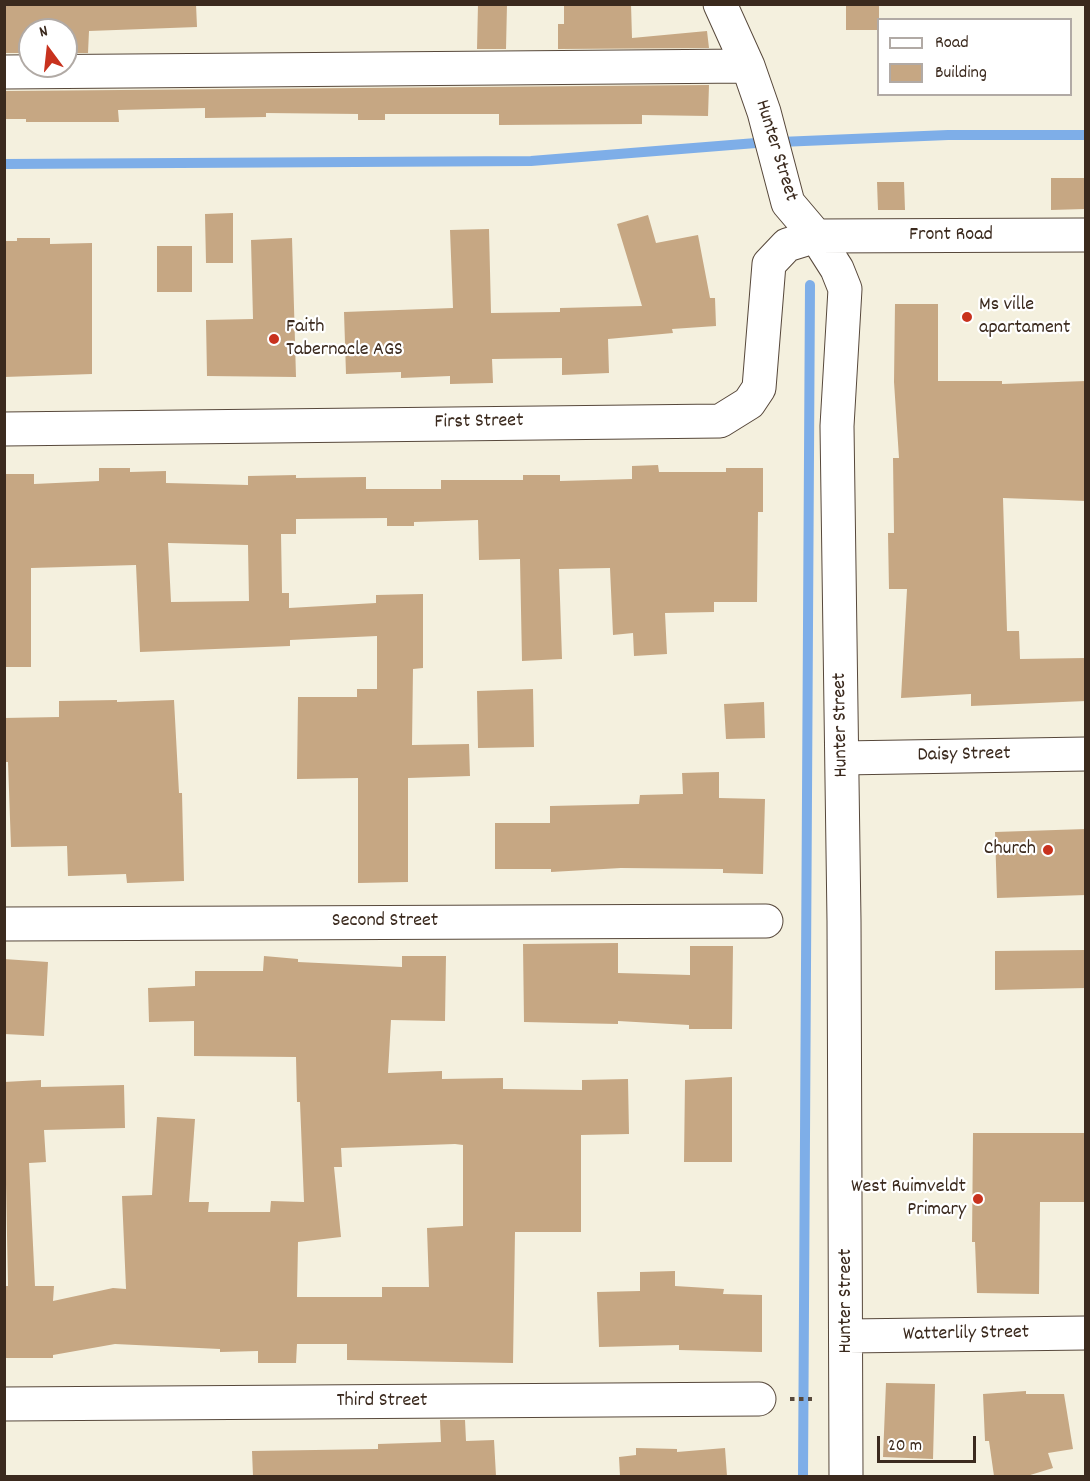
<!DOCTYPE html>
<html>
<head>
<meta charset="utf-8">
<style>
	body { margin:0 }
	#map { position:relative; width:1090px; height:1481px; overflow:hidden; background:#f4f0de; font-family:Dekko,sans-serif }
	canvas { display:block }
	.frame { position:absolute; inset:0; border:6px solid #3b2a1e; pointer-events:none }
	.legend { position:absolute; left:877px; top:18px; width:195px; height:78px; box-sizing:border-box; background:#fff; border:2px solid #b1aaa5; margin:0; padding:8px 10px; list-style:none; font-size:18px; color:#3b2a1e }
	.legend li { display:flex; align-items:center; gap:12px; height:30px }
	.legend b { width:30px; border:2px solid #b1aaa5 }
	.north { position:absolute; left:18px; top:18px; width:60px; height:60px; box-sizing:border-box; background:#fff; border:2px solid #b1aaa5; border-radius:50%; rotate:345deg; font-size:16px; font-weight:700; line-height:24px; text-align:center; color:#3b2a1e }
	.north::after { content:''; display:block; margin:auto; width:21px; height:27px; background:#c8321e; clip-path:polygon(50% 0,100% 100%,50% 72%,0 100%) }
	.scale { position:absolute; left:877px; top:1436px; width:99px; height:27px; box-sizing:border-box; border:3px solid #3b2a1e; border-top:0; padding-left:8px; font-size:18px; line-height:21px; white-space:nowrap; color:#3b2a1e; -webkit-text-stroke:4px #fff; paint-order:stroke }
</style>
</head>
<body>
<div id="map">
<canvas width="1090" height="1481"></canvas>
<div class="frame"></div>
<ul class="legend">
<li><b style="height:8px;background:#fff"></b>Road</li>
<li><b style="height:16px;background:#c6a783"></b>Building</li>
</ul>
<div class="north">N</div>
<div class="scale">20 m</div>
</div>
<script>
const c = document.querySelector('canvas').getContext('2d');
c.lineJoin = 'round';
function strokePath(path, color, width, dash) { c.strokeStyle = color; c.lineWidth = width; c.lineCap = dash ? 'butt' : 'round'; c.setLineDash(dash || []); c.stroke(path); }
function fill(path, color) { c.fillStyle = color; c.fill(path, 'evenodd'); }
function label(font, color, halo, rows, align = 'center') {
  c.font = font + ' Dekko,sans-serif'; c.lineWidth = 4.5; c.setLineDash([]); c.textBaseline = 'middle'; c.strokeStyle = halo; c.fillStyle = color; for (const [text, x, y, turn = 0] of rows) {
    c.save(); c.translate(x, y); c.rotate((+turn || 0) * Math.PI / 180); c.textAlign = isNaN(turn) ? turn : align; if (halo) c.strokeText(text, 0, 0); c.fillText(text, 0, 0); c.restore();
  }
}
const stream = new Path2D(`
	M4,164l527,-3 225,-18 192,-8h138
	M803,1476l7,-1191`);
const building = new Path2D(`
	M4,4h192l1,23 -108,4 -1,22h-22v-23h-36v23h-26z
	M478,4h29l-1,45h-29z
	M564,4h67l1,34 75,-7 2,17 -151,1v-25h6z
	M846,4h33v26h-33z
	M709,85l-1,31 -66,-1v9l-143,1v-11h-114v6h-27v-6l-92,-1v4l-61,1v-10l-87,2 1,12h-93v-3h-22v-28z
	M1051,178h33v31l-33,1z
	M877,182h27l1,28h-27z
	M233,213v50h-27l-1,-49z
	M648,215l8,28 42,-8 12,63h5l1,28 -44,3 1,4 -65,6 1,34 -47,2v-17l-70,1 1,24 -43,1v-8l-49,2v-6l-55,2 -2,-62 109,-4 -3,-78 39,-1 2,84 69,-1v-4l82,-2 -25,-82z
	M17,238h33v6l42,-1v131l-88,3v-136h13z
	M292,238l4,139 -89,-1 -1,-56 47,-1 -2,-79z
	M157,246h35v46h-35z
	M895,304h43v77h64v3l84,-3v120l-83,-3 4,133h12l1,28 66,-1v43l-115,5v-12l-70,4 6,-109h-18l-1,-56h6l-1,-75h6l-5,-76z
	M658,465l1,7h67v-4h37v44h-5l-1,90h-43v10l-49,1 2,41 -33,2 -1,-23 -20,2 -3,-67 -51,1 3,90 -40,2 -2,-102 -41,1 -1,-40 -64,2v4h-27v-8l-91,1v15h-15l1,59h7v15l87,-5v-8l47,-1v74l-10,1 -1,76 57,-1 1,32 -62,2v104l-50,1v-105l-61,1 1,-82h59v-8h20v-53l-87,4v6l-150,6 -4,-87 -105,3v99h-27v-193h30v10l65,-3v-13h31v4l36,-1v12l82,2v-9l48,-1v3l70,-1v12h75v-9h82v-5h37v6l72,-2v-13zM168,543l80,2 1,56 -78,1z
	M533,689l1,58 -56,1 -1,-57z
	M117,700v2l57,-2 5,93h3l2,88 -57,2 -1,-9 -58,2 -1,-30 -56,1 -3,-85h-4v-44l55,-1v-16z
	M764,702l1,36 -39,1 -2,-35z
	M719,772v26l46,1 -2,75 -40,-1v-4l-102,-1 -70,4v-3h-56v-46h55v-17l89,-2 1,-9 43,-1 -1,-21z
	M1086,829v66l-89,3 -2,-66z
	M618,943v30l72,2v-29h43l-1,83h-43v-4l-71,-4v3l-94,-2 -1,-78z
	M1086,950v38l-91,2v-39z
	M264,956l34,3v3l104,5v-11h44l-1,65 -54,-1 -3,53 54,-2v8l61,-1v11l79,1v-10l46,-1 1,55 -48,1v97h-66l-2,131 -166,-3v-16h-50l-1,19h-38v-12l-38,1v-3l-105,-5 -62,11v3h-49v-72h4l-4,-204 37,-2v7l83,-2 1,43 -81,2 2,32 -17,1 6,123h19l-1,15 60,-13 13,1 -4,-93 30,-1 5,-78 38,2 -6,83h20l-1,10h62l1,-11 33,1 -4,-100h-3l-1,-45 -102,-1v-35l-45,1 -1,-34 47,-2v-15h68zM455,1144l8,1v81l-36,2 2,59h-47v10h-85l1,-55 43,-5 -7,-70h8l-1,-19z
	M4,959l44,3 -4,74 -40,-2z
	M732,1077v85h-48l1,-82z
	M973,1133h113v69h-46l-1,92 -62,-1 -2,-51h-3z
	M675,1271v15l49,3 -1,5 39,1v57l-83,-2v-5l-80,2 -2,-55 43,-1v-19z
	M886,1383l49,1 -2,75 -50,-2z
	M1026,1391v3h38l9,55 -25,4 5,15 -26,8h-33l-5,-35h-4l-2,-47z
	M440,1420h25l1,21 28,-1 2,36h-243l-1,-25 126,-2v-5l63,-2z
	M636,1448l41,1v3l48,-4 2,28h-107l-1,-19 17,-2z`);
const path = new Path2D(`
	M790,1399h22`);
const minor = new Path2D(`
	M720,4l28,62 16,46 24,91 28,33 21,33 8,20 -8,137 7,495 2,555
	M4,72l744,-6
	M4,429l716,-8 29,-18 10,-15 10,-124 18,-19 29,-9 270,-1
	M842,758l244,-4
	M4,924l762,-3
	M847,1336l239,-3
	M4,1404l755,-5`);
const markers = [
	[967,317,6,"#c8321e"],
	[274,339,6,"#c8321e"],
	[1048,850,6,"#c8321e"],
	[978,1199,6,"#c8321e"]
];
const streetNames = [
	["Hunter Street",775,151,73],
	["Front Road",951,236],
	["First Street",479,423,-1],
	["Hunter Street",842,725,-91],
	["Daisy Street",964,756,-1],
	["Second Street",385,922],
	["Hunter Street",847,1301,-90],
	["Watterlily Street",966,1335,-1],
	["Third Street",382,1402]
];
const poiNames = [
	["Ms ville",979,306],
	["apartament",979,329],
	["Faith",286,328],
	["Tabernacle AGS",286,351],
	["Church",1036,850,"right"],
	["West Ruimveldt",966,1188,"right"],
	["Primary",966,1211,"right"]
];
strokePath(stream, '#7eaee8', 10);
fill(building, '#c6a783');
strokePath(minor, '#57483b', 35);
strokePath(path, '#57483b', 4, [4.5, 4.5]);
strokePath(minor, '#fff', 33);
for (const [x, y, r, color] of markers) { const dot = new Path2D(); dot.arc(x, y, r, 0, 2 * Math.PI); c.fillStyle = color; c.fill(dot); strokePath(dot, '#fff', 2); }
label('20px', '#3b2a1e', '#fff', streetNames);
label('20px', '#3b2a1e', '#fff', poiNames, 'left');
</script>
</body>
</html>
